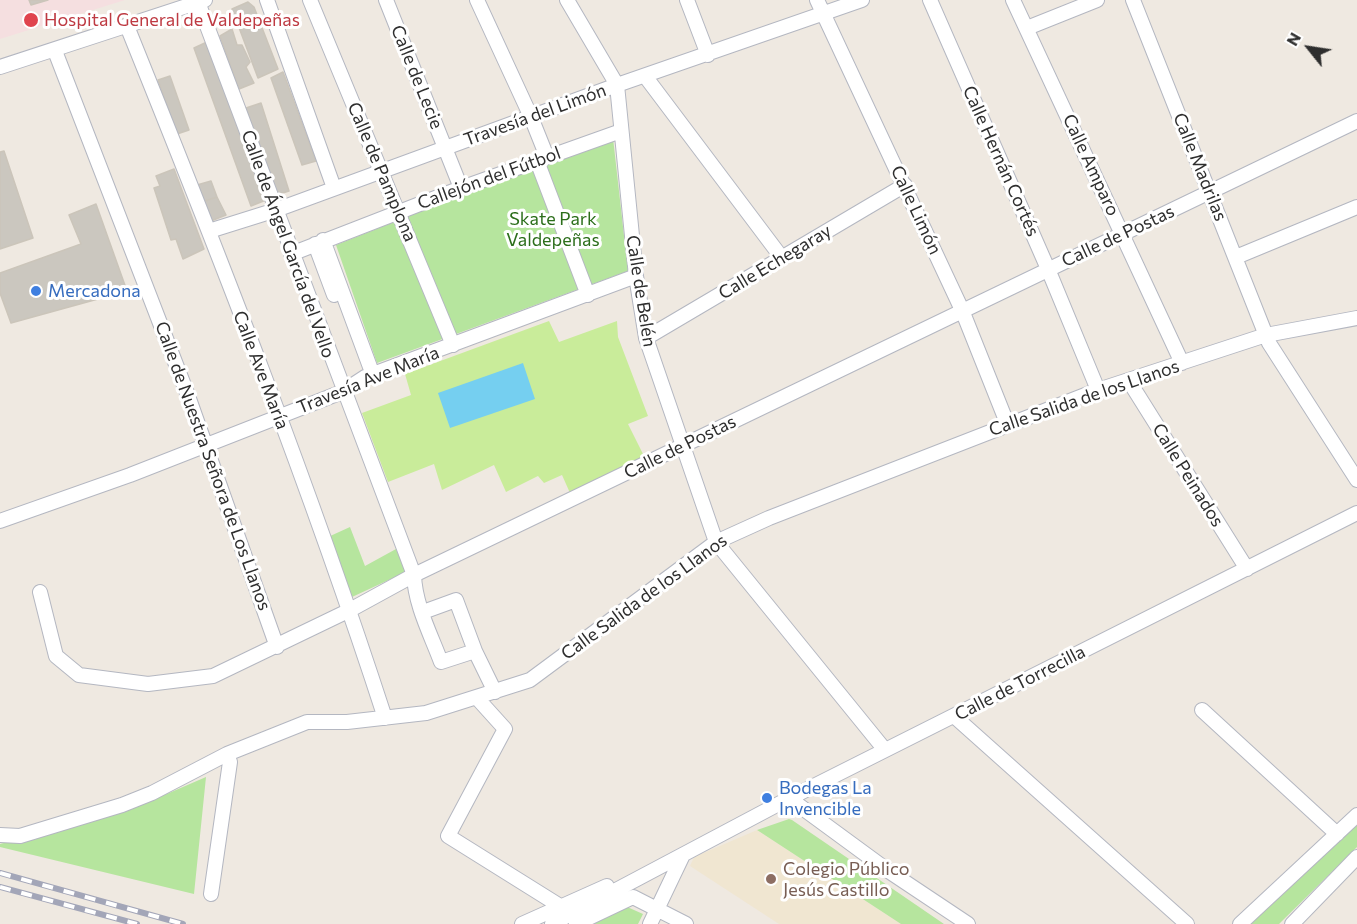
<!DOCTYPE html>
<html>
<head>
<meta charset="utf-8">
<style>
	body { margin:0 }
	#map { position:relative; width:1357px; height:924px; overflow:hidden; background:#efe9e1; font-family:Commissioner,sans-serif }
	canvas { display:block }
	.north { position:absolute; left:1279px; top:18px; width:60px; height:60px; -webkit-text-stroke:4px #fff; paint-order:stroke; rotate:300deg; font-size:16px; font-weight:700; line-height:24px; text-align:center; color:#2e2e2e }
	.north::after { content:''; display:block; margin:auto; width:21px; height:27px; background:#2e2e2e; clip-path:polygon(50% 0,100% 100%,50% 72%,0 100%) }
</style>
</head>
<body>
<div id="map">
<canvas width="1357" height="924"></canvas>
<div class="north">N</div>
</div>
<script>
const c = document.querySelector('canvas').getContext('2d');
c.lineJoin = 'round';
function fill(path, color) { c.fillStyle = color; c.fill(path, 'evenodd'); }
function strokePath(path, color, width, dash) { c.strokeStyle = color; c.lineWidth = width; c.lineCap = dash ? 'butt' : 'round'; c.setLineDash(dash || []); c.stroke(path); }
function label(font, color, halo, rows, align = 'center') {
  c.font = font + ' Commissioner,sans-serif'; c.lineWidth = 6; c.setLineDash([]); c.textBaseline = 'middle'; c.strokeStyle = halo; c.fillStyle = color; for (const [text, x, y, turn = 0] of rows) {
    c.save(); c.translate(x, y); c.rotate((+turn || 0) * Math.PI / 180); c.textAlign = isNaN(turn) ? turn : align; if (halo) c.strokeText(text, 0, 0); c.fillText(text, 0, 0); c.restore();
  }
}
const education = new Path2D(`
	M757,830l144,94h-122l-89,-58 4,-9z`);
const medical = new Path2D(`
	M0,0h125l-125,39z`);
const green = new Path2D(`
	M613,138l15,133 -251,92 -41,-118 247,-98z
	M350,527l15,39 31,-17 10,23 -54,25 -24,-60z
	M206,777l-12,117 -194,-47v-3l132,-35z
	M789,819l3,1 152,104h-43l-144,-94z
	M1357,820v27l-78,77h-29z
	M625,906l18,8 -5,10h-45z`);
const pitch = new Path2D(`
	M549,321l10,21 58,-21 1,16 30,79 -20,8 17,34 -75,35 -8,-18 -18,8 -6,-7 -32,16 -12,-27 -52,25 -8,-26 -46,18 -26,-69 49,-18 -6,-21z`);
const water = new Path2D(`
	M523,363l12,36 -85,29 -12,-35z`);
const building = new Path2D(`
	M29,0h19l-17,5z
	M248,2l6,5 24,62 -20,9 -26,-69z
	M232,29l5,16h5l8,17 -4,5 8,16 -15,6 -19,-53z
	M207,42l59,158 -15,6 -57,-158z
	M283,72l33,89 -14,4 -31,-87z
	M170,76l19,54 -12,4 -19,-54z
	M261,103l28,88 -13,4 -30,-87z
	M4,151l29,87 -33,11v-97z
	M174,169l30,80 -21,10 -7,-20 -5,1 -17,-52 6,-2 -4,-10z
	M211,181l6,16 -15,5 -5,-17z
	M217,197l9,18 -15,6 -9,-19z
	M96,204l31,87 -116,32 -11,-30v-20l81,-29 -12,-29z`);
const street = new Path2D(`
	M267,0l67,188
	M310,0l143,345
	M386,0l75,188
	M477,0l54,117 16,40
	M567,0l50,85 19,191 10,62 70,204 169,208
	M687,0l21,55
	M817,0l145,310 45,113
	M930,0l118,269 50,121
	M1013,0l169,363
	M1133,0l136,343 88,137
	M198,2l216,573c1,30 17,60 27,87l34,-11 -19,-51 -33,12
	M127,26c92,228 182,458 258,692
	M1027,28l70,-28
	M55,51l132,342 90,254
	M0,67l205,-67
	M645,76l137,182
	M537,161l51,134
	M209,231l67,-21 341,-125 245,-85
	M323,240l50,135
	M315,244l19,51
	M291,254l170,-66 160,-57
	M1236,257l121,-50
	M646,338l259,-153
	M1129,381l118,188
	M0,521l130,-46 212,-83 23,-15 271,-101
	M40,592l16,64 23,19 69,9 65,-8 137,-66 64,-35 943,-454
	M475,651l20,41
	M477,698l28,31 -57,107 112,70
	M1202,710l135,124
	M954,716l233,208
	M786,800l11,4 90,66 81,54
	M0,835l20,1 102,-31 30,-12 75,-39 80,-32h40l79,-9 104,-33 186,-138 53,-24 329,-128 168,-55 91,-17
	M211,894l19,-132 -3,-8
	M522,924l85,-38
	M552,924l234,-124 571,-287
	M576,924l57,-27 53,27
	M650,924l33,-69
	M1240,924l117,-109
	M1292,924l65,-67`);
const rail = new Path2D(`
	M0,873l183,51
	M0,887l137,37`);
const markers = [
	[31,20,8,"#e0444e"],
	[36,291,6,"#3f7fe0"],
	[767,798,6,"#3f7fe0"],
	[771,879,6,"#8d6e63"]
];
const healthNames = [
	["Hospital General de Valdepeñas",44,20]
];
const streetNames = [
	["Calle de Lecie",417,77,68],
	["Travesía del Limón",535,115,-20],
	["Calle Hernán Cortés",1001,161,66],
	["Calle Amparo",1091,165,65],
	["Calle Madrilas",1200,167,68],
	["Calle de Pamplona",382,172,67],
	["Callejón del Fútbol",489,178,-20],
	["Calle Limón",916,210,65],
	["Calle de Postas",1118,236,-25],
	["Calle de Ángel García del Vello",288,244,70],
	["Calle Echegaray",775,262,-31],
	["Calle de Belén",641,291,81],
	["Calle Ave María",261,370,69],
	["Travesía Ave María",368,380,-22],
	["Calle Salida de los Llanos",1084,398,-19],
	["Calle de Postas",680,447,-26],
	["Calle de Nuestra Señora de Los Llanos",213,466,70],
	["Calle Peinados",1188,475,58],
	["Calle Salida de los Llanos",644,597,-36],
	["Calle de Torrecilla",1020,683,-27]
];
const parkNames = [
	["Skate Park",553,219],
	["Valdepeñas",553,240]
];
const shopNames = [
	["Mercadona",48,291],
	["Bodegas La",779,788],
	["Invencible",779,809]
];
const educationNames = [
	["Colegio Público",783,869],
	["Jesús Castillo",783,890]
];
fill(education, '#f0e6d1');
fill(medical, '#f5dfe0');
fill(green, '#b6e59e');
fill(pitch, '#c9ec9a');
fill(water, '#75cff0');
fill(building, '#cbc7bf');
strokePath(building, '#cbc5ba', 1.5);
strokePath(street, '#b4b7c1', 16);
strokePath(street, '#fff', 14);
strokePath(rail, '#a3a6b8', 6);
strokePath(rail, '#fff', 4, [11]);
for (const [x, y, r, color] of markers) { const dot = new Path2D(); dot.arc(x, y, r, 0, 2 * Math.PI); c.fillStyle = color; c.fill(dot); strokePath(dot, '#fff', 2); }
label('18px', '#be3a42', '#fff', healthNames, 'left');
label('18px', '#2e2e2e', '#fff', streetNames);
label('18px', '#2c6e1b', '#fff', parkNames);
label('18px', '#366cbe', '#fff', shopNames, 'left');
label('18px', '#785e54', '#fff', educationNames, 'left');
</script>
</body>
</html>
